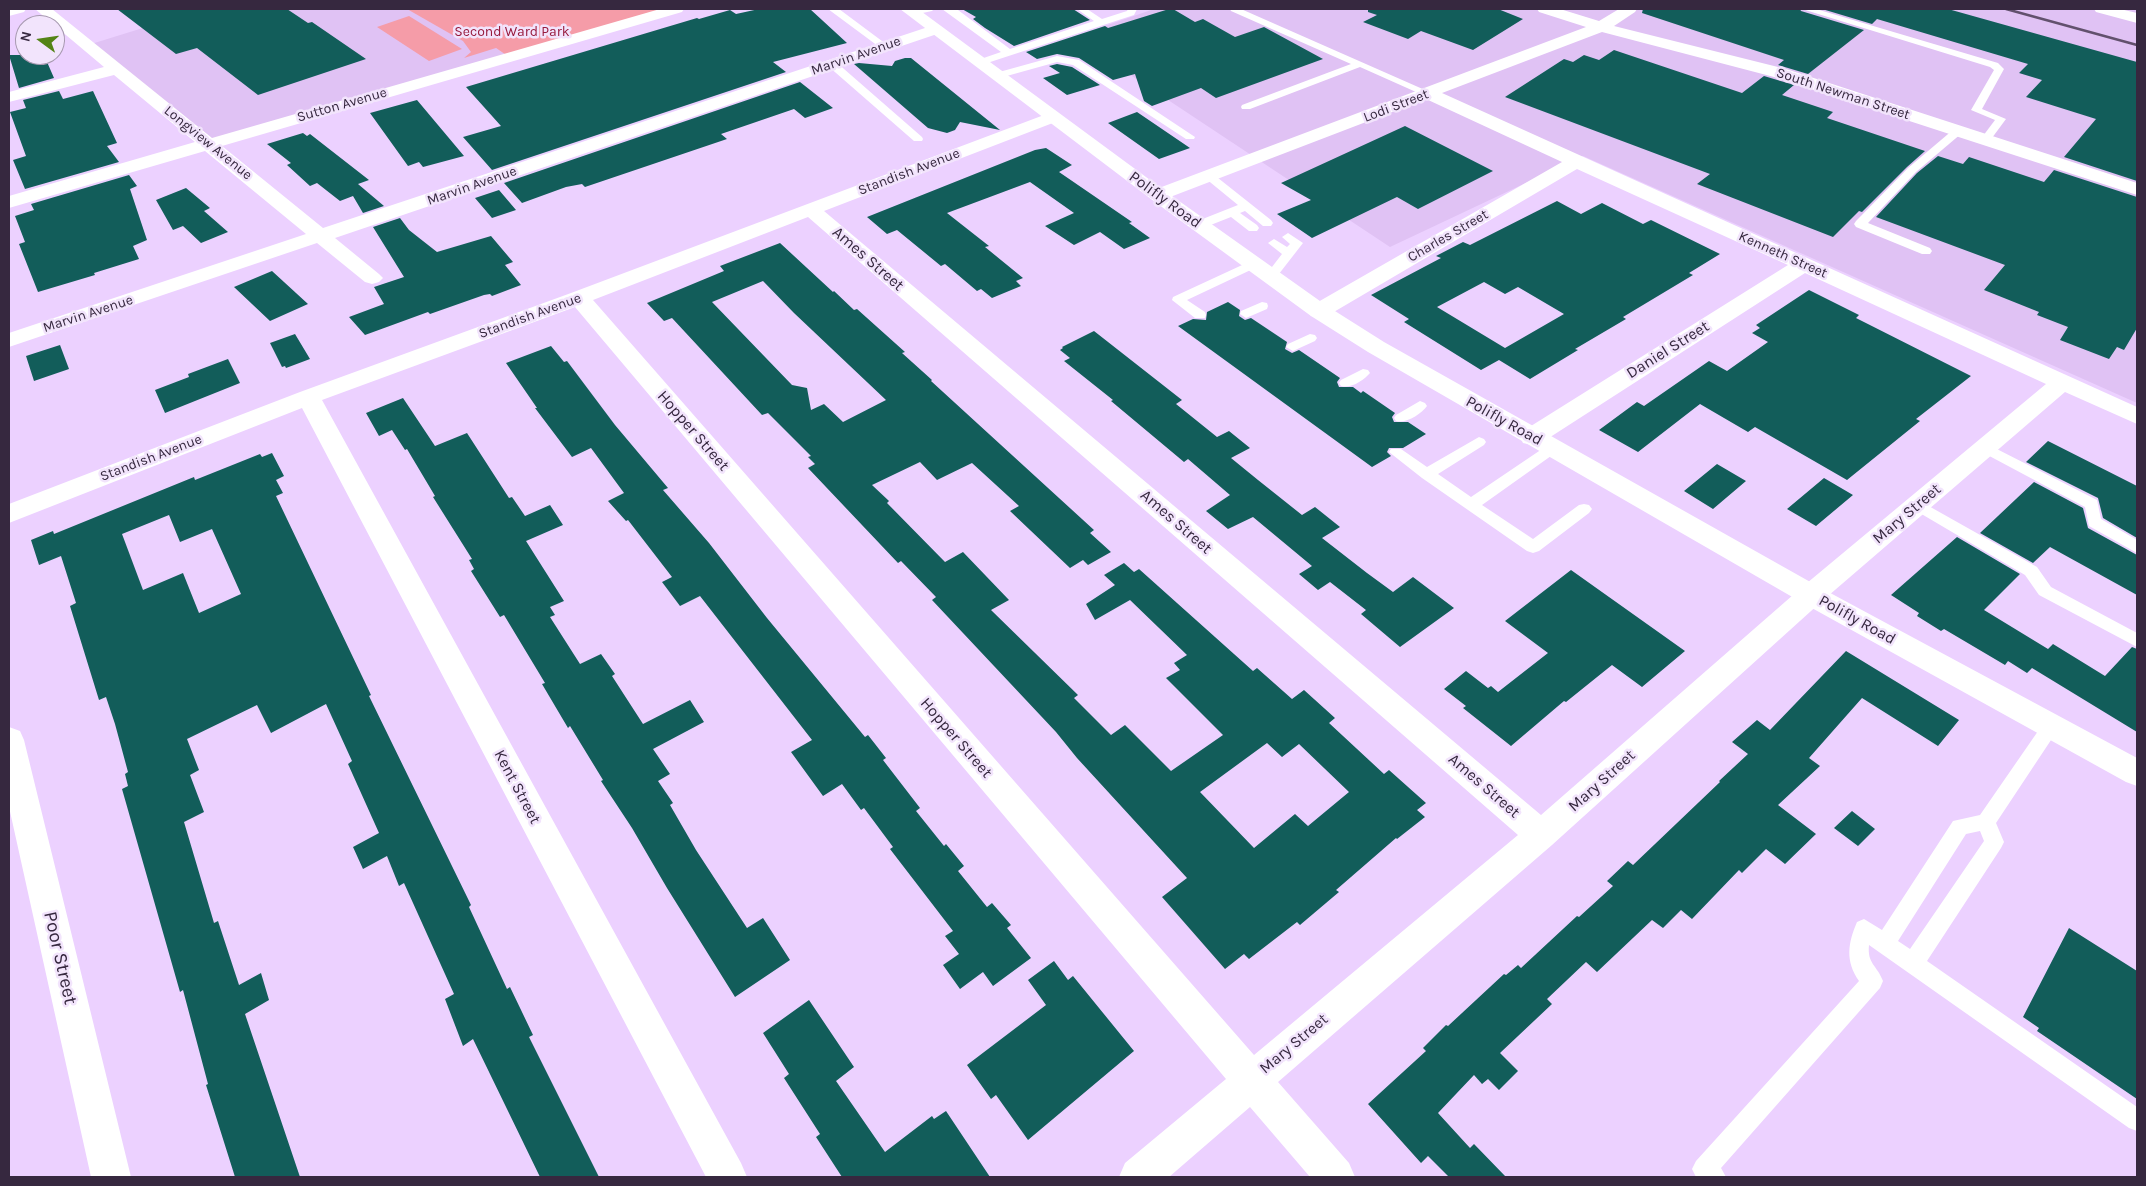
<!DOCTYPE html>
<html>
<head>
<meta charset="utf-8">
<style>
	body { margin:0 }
	#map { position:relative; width:2146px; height:1186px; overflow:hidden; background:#ecd1ff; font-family:Karla,sans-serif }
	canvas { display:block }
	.frame { position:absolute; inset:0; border:10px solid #36283f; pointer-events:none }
	.north { position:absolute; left:15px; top:15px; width:50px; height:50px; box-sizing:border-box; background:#f2e4fc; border:1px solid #a799b0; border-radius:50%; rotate:284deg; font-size:14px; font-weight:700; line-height:20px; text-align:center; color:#36283f }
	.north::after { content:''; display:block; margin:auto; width:18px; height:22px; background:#548416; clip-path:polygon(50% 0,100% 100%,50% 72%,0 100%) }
</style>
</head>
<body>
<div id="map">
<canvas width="2146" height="1186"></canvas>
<div class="frame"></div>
<div class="north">N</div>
</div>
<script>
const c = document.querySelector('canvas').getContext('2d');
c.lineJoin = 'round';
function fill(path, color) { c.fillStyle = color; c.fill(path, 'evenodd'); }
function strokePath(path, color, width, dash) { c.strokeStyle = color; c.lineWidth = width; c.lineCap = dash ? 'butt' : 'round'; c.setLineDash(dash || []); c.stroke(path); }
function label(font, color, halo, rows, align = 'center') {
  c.font = font + ' Karla,sans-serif'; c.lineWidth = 5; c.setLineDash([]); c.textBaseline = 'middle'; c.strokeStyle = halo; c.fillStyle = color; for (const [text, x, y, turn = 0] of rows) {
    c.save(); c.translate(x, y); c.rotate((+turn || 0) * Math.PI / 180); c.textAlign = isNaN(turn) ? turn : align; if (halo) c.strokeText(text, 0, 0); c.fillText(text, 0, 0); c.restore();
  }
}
const built = new Path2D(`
	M204,9h224l36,17 45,31 -300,87 -121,-99z
	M1154,9h983v394l-554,-247 -193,91 -317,-210z`);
const green = new Path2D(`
	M407,9h269l-167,48 -13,-9 -32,10 7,-6 -8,-11z
	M409,16l53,33 -33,12 -52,-34z`);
const building = new Path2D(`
	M117,9h170l21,14 4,-1 54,37 -108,36 -61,-47 -21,6z
	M759,9h51l37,34 -74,19 13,10 -294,98 -29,-33 38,-11 -35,-39 231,-69 2,1 31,-9 6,4z
	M962,9h111l17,11 -76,26 -29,-18 -12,-9 3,-2z
	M1169,9h4l22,13 8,-3 32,18 29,-10 59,32 -107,39 -15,-10 -49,18 -8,-5 -9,-27 -22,6 -34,-22 -22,-4 -20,5 -11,-7 79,-26 3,2z
	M1368,9h130l25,10 -50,31 -52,-19 -13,8 -45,-17 14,-7 -9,-3z
	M1643,9h157l1,2 63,19 -56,44 -30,-9 6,-5 -142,-47z
	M1822,9h126l189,53v119l-73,-24 32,-38 -70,-22 16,-17 -23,-7 9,-9 -151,-45 -5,5z
	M1614,50l128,43 22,-17 30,9 -12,10 51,17 -6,6 98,33 -18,16 -45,45 -3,-1 -26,26 -136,-53 13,-10 -205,-77 59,-38 9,3 11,-7 15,5z
	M9,55h35l10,23 -35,10z
	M905,58h6l89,72 -40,-8 -5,8 -8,3 -19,-5 -74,-64 5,-1 33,3 3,-5z
	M1057,64l15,3 28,18 -33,10 -24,-17 17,-5 -11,-7z
	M800,82l33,26 -28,10 -11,-9 -73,25 6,5 -142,48 -3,-3 -16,3 -44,16 -18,-20z
	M59,91l4,8 30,-8 24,52 -10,3 12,16 -94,27 -12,-29 13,-4 -16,-44 16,-4 -3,-8z
	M417,100l47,56 -41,11 -4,-5 -11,4 -38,-53z
	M1137,112l53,36 -31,11 -51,-36z
	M1405,126l88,45 -75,38 -21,-12 -85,41 -35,-24 34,-14 -30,-17z
	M303,133l4,3 3,-2 59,46 -11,4 26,22 -21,7 -10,-17 -13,5 -23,-18 -7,3 -23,-21 4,-2 -24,-19z
	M1046,148l26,17 -13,7 73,50 -3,1 21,15 -26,11 -24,-17 -26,13 -29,-19 29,-13 -44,-31 -83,31 42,33 -4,1 38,31 -7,3 5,5 -29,12 -11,-9 -4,2 -32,-27 -4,2 -44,-36 -10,4 -20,-17 168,-67z
	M1938,156l25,8 6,-7 75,25 10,-12 83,27v131l-13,22 -7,-3 -8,12 -49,-19 8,-13 -31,-12 2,-3 -55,-22 21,-25 -129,-48 41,-44z
	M129,175l8,11 -7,3 17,51 -14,6 6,13 -45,14 1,2 -57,17 -19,-48 6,-2 -10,-26 19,-6 -3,-6z
	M186,188l24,20 -6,3 24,21 -27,11 -18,-17 -10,4 -17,-30z
	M499,190l17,20 -24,8 -17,-20z
	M1557,201l24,13 21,-11 41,21 8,-4 69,34 -31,19 4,2 -70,42 3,2 -51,30 3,1 -48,29 -31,-19 -18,10 -77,-48 5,-3 -38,-24 70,-37 -5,-2 27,-14 7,3zM1484,282l21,12 13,-7 46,27 -59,34 -68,-41z
	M400,218l9,12 28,22 54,-16 22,26 -8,3 16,20 -29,11 -2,-2 -6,1 -54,19 -2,-2 -63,23 -16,-18 35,-13 -10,-17 30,-10 -31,-50z
	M780,243l53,49 1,-1 20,19 3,-1 48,43 -3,1 30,27 -1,1 163,149 -4,3 21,19 -23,13 -5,-5 -13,8 -60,-57 9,-5 -47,-43 -35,17 -17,-18 -48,23 17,16 -2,2 58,59 18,-10 46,48 -18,10 87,85 -4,3 37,37 14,-10 46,46 52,-36 -57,-57 14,-8 -6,-7 13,-8 -57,-55 -35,20 -9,-16 29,-19 -11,-10 20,-12 10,9 5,-3 114,102 4,-3 35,31 12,-9 31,28 -6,5 55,51 5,-4 37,33 -9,7 8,7 -28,22 -1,-1 -60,52 3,2 -39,33 -3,-3 -48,37 -5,-5 -19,15 -63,-72 25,-19 -110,-120 -21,-26 -124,-132 4,-3 -35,-36 -3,2 -90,-95 7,-4 -7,-7 3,-1 -43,-43 -6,2 -90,-97 -8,3 -17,-18 77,-32 -4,-5zM763,281l31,32 92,87 -43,22 -19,-18 -13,6 -4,-22 -15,-3 -80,-83zM1267,743l15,14 17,-13 50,48 -41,34 -13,-12 -41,34 -54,-56z
	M272,271l36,33 -38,17 -36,-34z
	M1809,290l50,25 -3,3 115,58 -55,43 4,2 -73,59 -92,-53 -7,5 -48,-28 -62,48 -39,-22 38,-28 7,4 65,-45 18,10 41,-29 -16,-9 8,-5 -4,-3z
	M1228,302l12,8 -1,6 6,4 6,-2 36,24 -2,7 7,4 7,-3 41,28 -3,4 2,5h14l8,6 2,-2 32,22 -3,4 2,5h14l18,12 -23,14h-14l-2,4 4,4 -19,11 -194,-141 15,-7 13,1 1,-8z
	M1094,331l88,69 -6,4 41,33 12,-6 21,17 -19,10 27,22 44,35 13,-8 25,20 -18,11 45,35 26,19 20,-15 41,31 -54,39 -39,-33 5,-4 -36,-28 -12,8 -19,-16 13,-8 -59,-49 -25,12 -22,-18 24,-16 -42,-36 -4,3 -73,-61 2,-1 -49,-39 6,-3 -10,-8 3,-2 -1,-1z
	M295,334l15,25 -24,9 -1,-2 -3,1 -12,-24z
	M60,345l9,24 -35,12 -8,-25z
	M551,346l13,16 3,-1 48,64 53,63 -5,2 46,53 58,75 98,119 3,-2 18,23 -3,2 37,48 -4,3 28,35 2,-2 18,22 -6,5 29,36 5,-4 19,22 -4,3 24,30 -38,28 -10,-14 -23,17 -17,-24 16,-11 -14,-18 8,-5 -63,-82 3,-2 -29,-39 -3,2 -19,-26 -19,12 -32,-44 21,-12 -112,-144 -20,10 -18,-24 10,-5 -44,-57 -2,1 -18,-20 16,-8 -33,-45 -19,9 -37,-49h2l-31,-45z
	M228,359l12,24 -75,30 -10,-23 34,-13 -1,-3z
	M403,398l32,48 32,-13 42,65 3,-1 13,19 25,-11 13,20 -37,16 38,60 -14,6 5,8 -5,2 30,47 21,-10 14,20 -3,2 31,48 47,-24 14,22 -51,27 17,25 -12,7 15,22 -3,2 26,45 51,78 16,-10 27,42 -55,37 -68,-109 -35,-60 -31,-47 2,-1 -33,-54 -2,2 -26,-44 3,-1 -41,-68 -4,2 -29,-46 3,-2 -5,-9 3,-1 -39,-62 2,-1 -28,-47 -2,1 -13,-20 -13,6 -13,-23z
	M2048,441l89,45v52l-34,-20 -5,-20 -72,-36z
	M272,453l12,23 -8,4 7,13 -7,3 95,199 -2,1 102,209 -2,2 38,82 3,-2 23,48 -4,2 70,140h-59l-67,-138 -10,7 -18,-47 9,-5 -50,-111 -5,3 -12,-30 -24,13 -10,-22 26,-14 -31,-69 4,-3 -26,-57 -55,29 -14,-28 -70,34 12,31 -9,5 14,37 -20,10 30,101 4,-2 21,64 22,-12 8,27 -24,14 55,163h-65l-29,-92 2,-1 -25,-94 -3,2 -58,-203 6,-3 -3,-12 3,-2 -13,-48 -9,-27 -7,3 -29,-94 6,-3 -15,-47 -22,9 -8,-25 22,-9 1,3 140,-57 1,3 65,-26 2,3zM169,515l11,27 32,-13 29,65 -42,19 -16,-40 -40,17 -21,-56z
	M1717,464l29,17 -33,28 -29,-18z
	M1824,478l29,17 -37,31 -29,-17z
	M2034,482l49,26 5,20 49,27v40l-87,-48 -17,16 -53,-30z
	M1957,537l63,37 -36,36 64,39 5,-5 52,32 27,-29 5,2v83l-105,-64 -5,5 -19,-12 -3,4 -61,-36 -3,2 -24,-15 2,-3 -28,-18z
	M1571,570l114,81 -43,36 -30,-22 -46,37 -2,-1 -53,45 -48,-38 3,-2 -22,-17 22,-18 22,17 3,-2 7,6 50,-39 -43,-32z
	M1846,651l113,69 -21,26 -76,-48 -53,60 11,8 -42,39 38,29 -31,30 -19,-15 -24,24 -3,-3 -47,49 -11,-9 -18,18 -11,-8 -55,52 -11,-10 -39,37 5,5 -52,49 18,18 -19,19 -11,-11 -6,5 -8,-9 -36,38 32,35 4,-4 32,33h-57l-21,-21 -7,7 -53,-59 58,-53 -3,-3 23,-23 2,1 56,-52 2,1 12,-10 3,3 56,-52 2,1 34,-31 -6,-5 21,-20 5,4 87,-83 -1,-1 29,-27 -16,-12 25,-22 13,10z
	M1852,811l23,18 -17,17 -24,-18z
	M2069,928l68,43v128l-100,-68 2,-3 -16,-11z
	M1054,961l14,19 5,-4 61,75 -106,89 -32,-45 -5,4 -24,-34 79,-60 -18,-25z
	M809,1000l45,67 -18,14 49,71 47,-36 2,3 12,-8 44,66h-148l-26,-40 4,-3 -36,-56 5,-4 -26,-41z`);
const service = new Path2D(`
	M828,9h11l51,38 -2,2h-6z
	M915,9h19l-2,2 -19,4 -5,-3z
	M942,9l16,1 52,39 84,-28 -17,-12h10l15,10 25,-8 1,-2h9l-3,6 -156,51 -5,-3 2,-2 26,-9z
	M1230,9h11l193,85 -1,2h-8l-65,-29 -110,42h-8l-1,-2 1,-2 109,-41 -120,-53z
	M1802,9h14l182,54 6,6 -22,40 24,10 -17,23h-8l-1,-2 15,-20 -24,-10 23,-40 -4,-3z
	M1057,56l22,4 116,77 -1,2h-8l-113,-74 -16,-3 -61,17 -5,-3 1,-2z
	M832,61l4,1 86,75 1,2 -1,2h-8l-86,-75 -1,-2z
	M1958,128l4,1 1,2 -1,2 -46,39 -48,51 62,25 2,3 -2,3h-8l-66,-27 -2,-3 2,-3 52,-53 46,-39z
	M1209,173l4,1 58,46 2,3 -2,3h-8l-18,-15 -5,2 17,12 2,3 -2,3h-8l-18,-14 -28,11h-8l-2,-3 2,-3 43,-17 -33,-27 -2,-2z
	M1288,233l15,10 -28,36h-8l-2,-3 17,-22 -14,-11 6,-4 13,8 3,-3 -8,-7z
	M1253,260l4,1 2,3 -2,3 -70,33 18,12 1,3 -1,3h-10l-23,-18 1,-3z
	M1262,302l5,1 1,3 -1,3 -21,9 -6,-4 1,-3z
	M1310,334l5,1 2,3 -2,3 -22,10 -7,-4 2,-3z
	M1363,369l5,1 2,3c-6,7 -19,16 -29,13l-2,-3 2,-3z
	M1420,401l5,2 2,3c-6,8 -21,18 -31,15l-2,-3 2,-3z
	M1479,437l5,2 2,3 -2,3 -46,29 33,23 77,-52h10l2,3 -2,3 -76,54 51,34 46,-34 5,-1 5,1 3,4 -3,4 -50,38 -6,2 -6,-2 -105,-73 -33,-26 2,-3h10l26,18z
	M1985,443l112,57 4,19 36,21v13l-48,-27 -4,-19 -105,-56 -2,-3 2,-3z
	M1918,500l119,67 14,20 86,46v14l-98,-52 -14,-20 -112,-66 -3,-4 3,-4z
	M2051,719l6,2 3,5 -3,5 -61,92 8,19 -3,6 -74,113 210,146v24l-8,-3 -260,-183c-2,19 8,20 14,36l-3,7 -159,180 5,9h-30l-4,-8 4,-8 163,-180c-14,-20 -11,-38 -2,-59l7,-3 18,11 71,-109 27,-6 65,-94zM1980,831l4,10 -74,108 -12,-8 68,-107z`);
const minor = new Path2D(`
	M9,9h17l-2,3 -15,4z
	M35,9h17l160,129 448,-129h24l-2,3 -460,134 101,82 605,-201h12l2,3 -2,3 -605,205 44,36 4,4 -4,4 -7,2 -7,-2 -48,-39 -308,104v-14l297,-99 -101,-83 -196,57v-12l186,-54 -81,-67 -105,27v-10l95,-25z
	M1537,9h23l39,12 20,-12h18l-2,3 -21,14 172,43 351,114v12l-363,-118 -172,-45 -160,61 695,314v17l-72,-32 -244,210 -269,243 -274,237 71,81 6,14h-45l-60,-70 -81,70h-50l6,-14 101,-84 -651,-772 -253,93 419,763 6,14h-41l-404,-769 -293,115v-19l291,-112 271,-99 481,-181 6,1 3,4 -3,4 -234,90 717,604 260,-227 245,-204 -241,-111 -264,170 -9,2 -9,-2 -3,-6 3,-6 265,-166 -211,-96 -250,147 -8,2 -8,-2 -3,-5 3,-5 251,-144 -136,-63 -261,100 -7,2 -7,-2 -3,-4 3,-4 435,-164 -47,-15zM808,217l710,618 -264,220 -661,-755z
	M9,727l11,4 4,9 107,437h-40l-82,-370z`);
const tertiary = new Path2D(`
	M2094,9h26l17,4v10l-41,-11z`);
const secondary = new Path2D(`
	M900,9h18l247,182 162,115 57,36 437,246 316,170v28l-11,-4 -325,-180 -433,-250 -57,-36 -160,-117z`);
const rail = new Path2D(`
	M2006,9l131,36`);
const farParknames = [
	["Second Ward Park",512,32]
];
const farStreetnames = [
	["Marvin Avenue",856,56,-19],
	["South Newman Street",1843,94,18],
	["Sutton Avenue",342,105,-16],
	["Lodi Street",1396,106,-21],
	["Longview Avenue",208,143,39],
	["Standish Avenue",909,172,-21],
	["Marvin Avenue",472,186,-19],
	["Charles Street",1448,236,-30],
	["Kenneth Street",1783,255,24],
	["Marvin Avenue",88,314,-18],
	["Standish Avenue",530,316,-20],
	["Standish Avenue",151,458,-21]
];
const streetNames = [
	["Polifly Road",1165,200,36],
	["Ames Street",868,259,41],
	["Daniel Street",1668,350,-32],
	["Polifly Road",1504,421,29],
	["Hopper Street",693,431,49],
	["Mary Street",1907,514,-40],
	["Ames Street",1176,522,41],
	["Polifly Road",1857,620,29],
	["Hopper Street",956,738,49],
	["Mary Street",1602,781,-42],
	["Ames Street",1484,786,41],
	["Kent Street",517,787,62],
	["Mary Street",1294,1044,-40]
];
const nearStreetnames = [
	["Poor Street",60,958,77]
];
fill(built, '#e0c2f4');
fill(green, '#f59ca8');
fill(building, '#125d5a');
fill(service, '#fff');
fill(minor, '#fff');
fill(tertiary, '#fff');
fill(secondary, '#fff');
strokePath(rail, '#62516d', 2.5);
label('14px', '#971a3d', '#f2e4fc', farParknames);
label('14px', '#36283f', '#f2e4fc', farStreetnames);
label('16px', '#36283f', '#f2e4fc', streetNames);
label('19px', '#36283f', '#f2e4fc', nearStreetnames);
</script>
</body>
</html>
